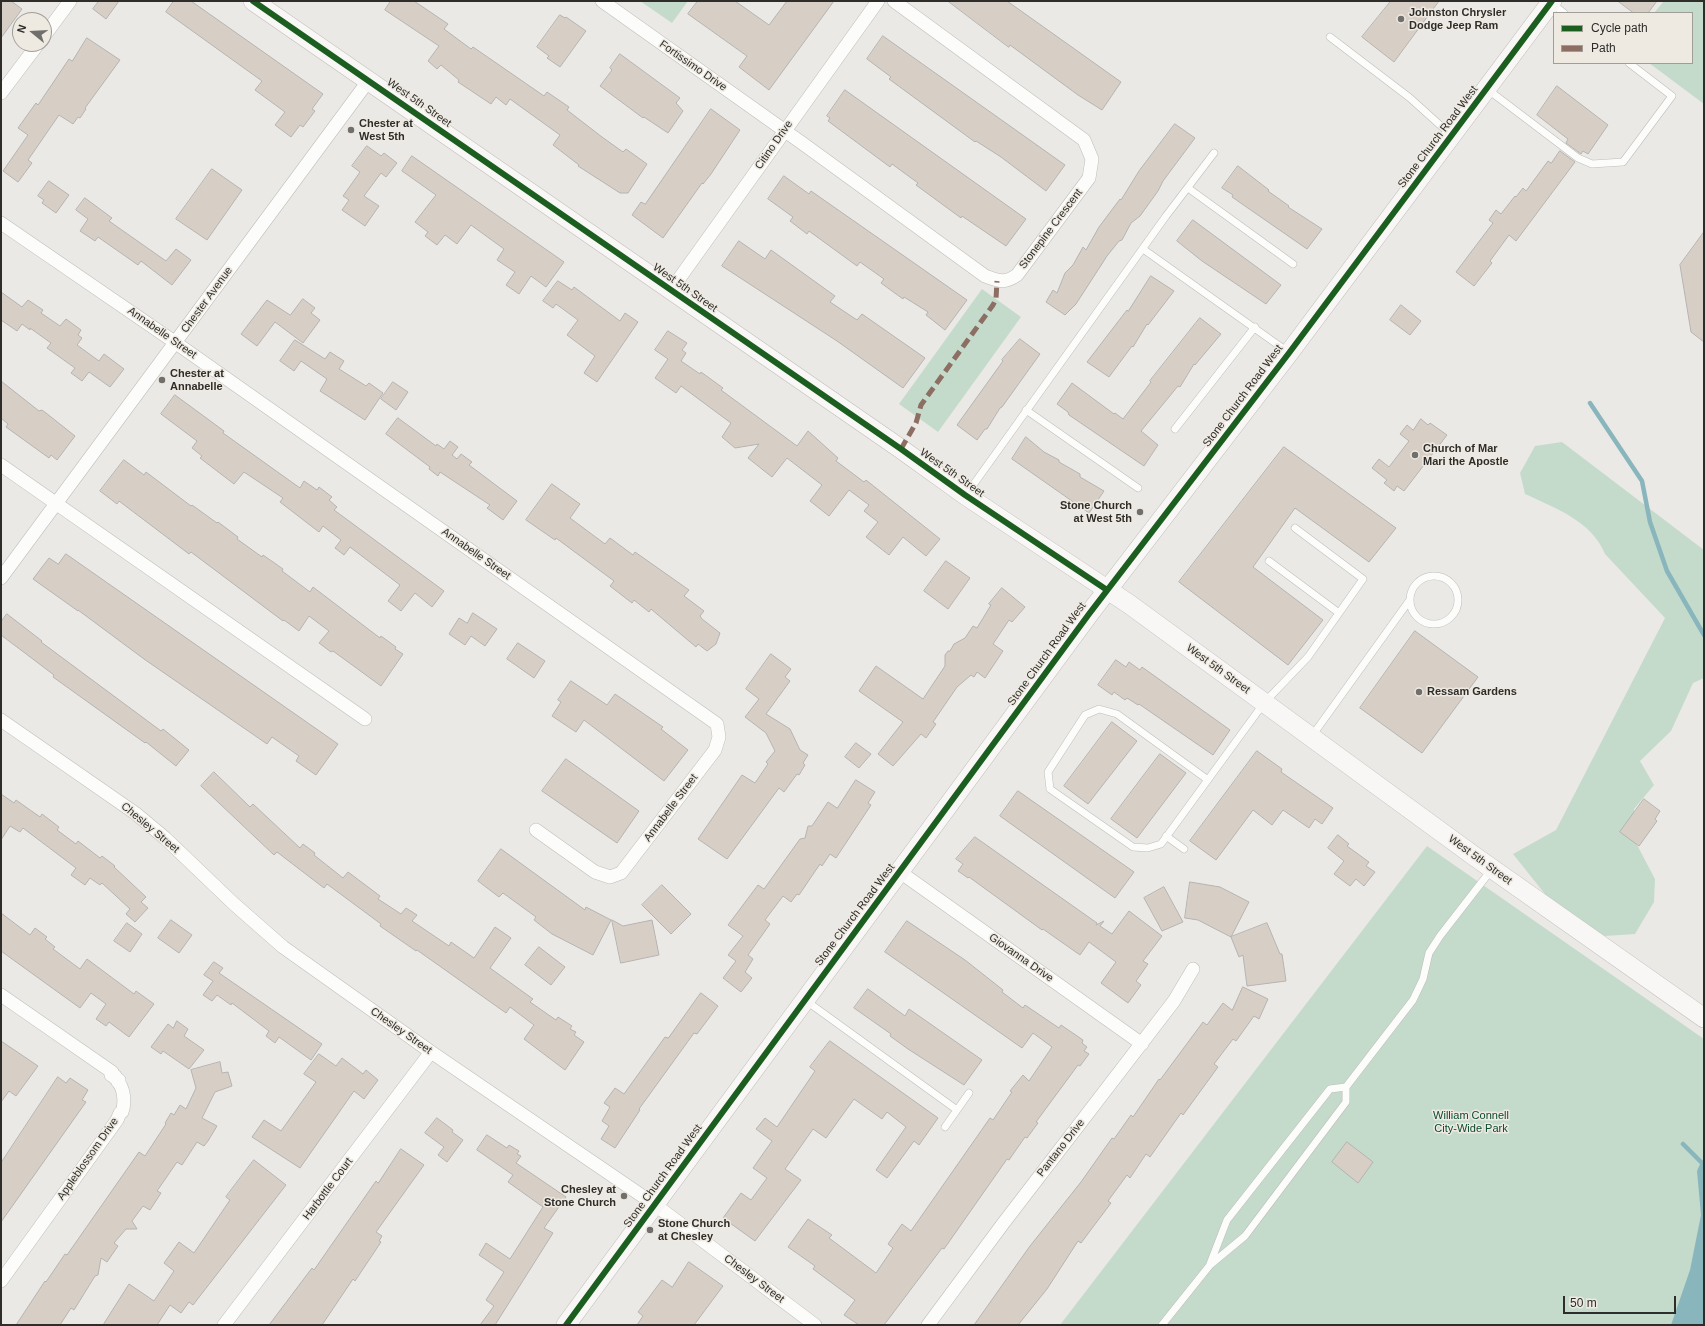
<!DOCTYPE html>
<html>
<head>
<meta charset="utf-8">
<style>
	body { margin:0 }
	#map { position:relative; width:1705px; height:1326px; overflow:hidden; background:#ebe9e5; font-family:Arial,sans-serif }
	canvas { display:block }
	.frame { position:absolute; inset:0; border:2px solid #2e2d2a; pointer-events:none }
	.legend { position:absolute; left:1553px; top:12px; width:140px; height:52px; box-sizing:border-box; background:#eeeae2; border:1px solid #a19e98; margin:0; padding:5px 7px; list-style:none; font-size:12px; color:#2e2d2a }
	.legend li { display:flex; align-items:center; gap:8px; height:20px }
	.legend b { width:20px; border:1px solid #a19e98 }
	.north { position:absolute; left:12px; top:12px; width:40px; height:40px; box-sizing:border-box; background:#eeeae2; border:1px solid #a19e98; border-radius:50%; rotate:288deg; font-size:11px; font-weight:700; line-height:16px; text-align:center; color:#2e2d2a }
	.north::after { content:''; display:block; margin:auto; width:14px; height:18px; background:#706f6b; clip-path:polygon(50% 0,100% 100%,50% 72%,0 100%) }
	.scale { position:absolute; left:1563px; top:1296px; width:113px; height:18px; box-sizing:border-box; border:2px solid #2e2d2a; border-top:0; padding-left:5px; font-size:12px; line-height:14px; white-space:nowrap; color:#2e2d2a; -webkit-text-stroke:3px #eeeae2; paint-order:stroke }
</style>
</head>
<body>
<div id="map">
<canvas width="1705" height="1326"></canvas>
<div class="frame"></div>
<ul class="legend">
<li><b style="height:5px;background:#1b5e20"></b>Cycle path</li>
<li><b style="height:5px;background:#8d6e63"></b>Path</li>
</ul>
<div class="north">N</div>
<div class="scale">50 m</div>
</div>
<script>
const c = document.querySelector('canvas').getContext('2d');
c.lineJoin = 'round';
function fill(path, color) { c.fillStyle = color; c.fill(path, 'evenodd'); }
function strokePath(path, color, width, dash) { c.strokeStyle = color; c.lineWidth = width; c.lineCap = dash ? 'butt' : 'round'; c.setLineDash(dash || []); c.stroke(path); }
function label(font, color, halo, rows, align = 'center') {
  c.font = font + ' Arial,sans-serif'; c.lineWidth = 3; c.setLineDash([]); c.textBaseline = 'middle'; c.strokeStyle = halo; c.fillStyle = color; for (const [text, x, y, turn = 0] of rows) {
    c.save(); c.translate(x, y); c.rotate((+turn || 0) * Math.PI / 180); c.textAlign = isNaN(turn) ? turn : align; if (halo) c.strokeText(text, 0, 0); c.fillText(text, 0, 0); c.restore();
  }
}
const green = new Path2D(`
	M640,1h48l-16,22z
	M1664,1h40v103l-55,-41h43v-50h-38z
	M982,289l39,28 -83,115 -39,-28z
	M1562,442l142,108v128l-11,5 -22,48 -31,30 14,24 -20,24 1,32 20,38 -1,23 -19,32 -30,2 -48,-27 -44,-55 43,-24 109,-212 -60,-64c-13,-33 -50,-46 -80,-60l-5,-21 15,-27z
	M1427,846l277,193v286h-644z`);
const water = new Path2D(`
	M1704,1159v166h-33l19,-55 11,-55 -4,-44 4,-9z`);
const stream = new Path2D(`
	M1590,403l52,78 8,41 17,49 37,64
	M1683,1144l18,18`);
const building = new Path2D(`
	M1,1h10l11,8 -21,29z
	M99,1h20l-13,18 -13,-10z
	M174,1h17l132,93 -11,15 3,2 -12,16 -3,-2 -9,12 -16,-12 10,-13 -30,-22 7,-9 -96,-69z
	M391,1h23l34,23 -4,5 27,20 2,-2 71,49 3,-4 22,15 -2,3 35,27 21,15 3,-3 21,15 -19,29h-8l-42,-27 1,-1 -26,-20 7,-10 -50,-36 -4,6 -10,-8 -5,7 -33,-22 1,-2 -18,-15 -4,4 -9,-8 11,-15 -54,-36z
	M698,1h37l34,24 18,-24h47l-65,89 -30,-23 8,-11 -59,-42z
	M948,1h59l114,81 -19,28 -24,-15 -68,-50 -1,2z
	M1391,1h48l-45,61 -32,-25z
	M1618,1h39l-9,12h-14z
	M560,15l5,3 1,-1 20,14 -26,36 -13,-9 2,-2 -12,-9z
	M883,36l182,129 -19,26 -45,-34 -25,-16 -1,1 -86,-63 2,-2 -24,-18z
	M87,38l33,22 -35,48 1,1 -6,9 -2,-1 -5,7 -14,-9 -31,45 4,3 -14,19 -15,-11 25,-36 -10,-7 18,-25 2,2 31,-46 3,2z
	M620,54l60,44 -4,5 7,8 -15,22 -24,-16 -1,1 -43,-32 12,-16 -2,-2z
	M1557,86l51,39 -20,29 -5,-3 -2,3 -15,-11 2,-4 -31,-24z
	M845,90l181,129 -20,27 -44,-30 -1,2 -45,-33 2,-2 -26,-19 -2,3 -62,-46 2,-3 -3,-2z
	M711,109l29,21 -29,44 -8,10 -1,-1 -39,55 -31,-23 9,-13 4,2z
	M1175,124l20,14 -32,43 -5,10 -18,25 -9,7 -9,17 -3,1 -12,15 -31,48 -11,11 -19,-13 7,-12 4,3 8,-20 8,-8 10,-18 3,3 13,-23 21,-28 1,1 18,-29z
	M367,146l14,10 3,-3 13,10 -11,14 -5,-4 -17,23 15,10 -14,20 -23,-16 7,-10 -6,-4 17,-24 -8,-6z
	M1560,151l15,11 -59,79 -7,-6 -19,26 2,2 -18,23 -18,-14 37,-49 -4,-3 7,-10 5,4 14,-18 1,1 7,-9 3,3 22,-30 3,2z
	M412,156l152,106 -18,25 -15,-11 -12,18 -13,-9 9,-13 -18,-12 7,-11 -33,-24 -14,19 -12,-9 -8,10 -12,-9 3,-4 -13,-10 21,-27 -34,-24z
	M1238,166l31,24 -1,1 21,15 -1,1 34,22 -15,20 -75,-52 1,-2 -11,-7z
	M212,169l30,21 -35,50 -31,-21z
	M784,176l25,18 2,-3 156,109 -22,30 -19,-15 2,-3 -24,-15 -1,2 -22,-16 3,-4 -24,-17 -3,4 -48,-35 -2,3 -17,-13 3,-4 -25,-18z
	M49,181l20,14 -13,18 -14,-10 2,-3 -6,-4z
	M85,198l27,20 -3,3 57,40 10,-12 15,11 -19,25 -31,-24 -3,4 -40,-28 -3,4 -15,-10 8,-12 -12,-9z
	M1193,220l88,65 -15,19 -64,-43 -25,-20z
	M1704,232v110l-13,-10 -11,-67z
	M739,241l26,18 6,-9 64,46 -5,6 27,18 5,-6 63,44 -22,30 -66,-47 -115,-75z
	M1151,276l23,15 -26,34 -1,-1 -14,23 -1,-1 -23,31 -22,-15 40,-52 1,1z
	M558,281l14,9 2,-3 46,34 5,-8 13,9 -41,60 -13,-9 11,-17 -28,-21 11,-15 -22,-16 -3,4 -10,-7z
	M1,292l21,15 6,-7 15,10 -2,3 19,13 6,-7 15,11 -3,5 4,3 -5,7 22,16 5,-7 20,15 -14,18 -21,-15 -7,9 -11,-8 4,-5 -28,-20 4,-5 -21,-15v2l-8,-6 -5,7 -16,-11z
	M303,299l12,9 -4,5 9,7 -17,23 -28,-21 -18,24 -16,-12 26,-34 23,15z
	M1401,305l20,16 -11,14 -20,-15z
	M1200,318l21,16 -26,31 -1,-1 -14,23 -2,-1 -37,45 17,14 -14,21 -75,-51 -1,-3 -11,-8 15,-21 42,31 1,-1 8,6 28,-37 -1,-1z
	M668,331l19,12 -5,7 4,3 -5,8 19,13 1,-2 22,16 -2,2 76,56 11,-15 30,27 -2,3 28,21 2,-2 74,59 -14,17 -23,-19 -14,18 -23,-18 12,-15 -14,-11 5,-6 -20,-15 -20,26 -19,-15 12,-16 -35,-27 -15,19 -24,-19 11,-14 -24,4 -13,-11 9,-14 -50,-37 -5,7 -21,-15 13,-19 -13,-9z
	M1020,339l20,15 -38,53 -2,1 -13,21h-2l-8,11 -20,-15 46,-64 -1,-1z
	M295,340l30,19 5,-7 14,9 -5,8 27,17 3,-3 14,10 -18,27 -45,-29 7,-12 -26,-18 -7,10 -14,-10z
	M1,381l38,30 3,-1 4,3 29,23 -18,24 -6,-5 -2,3 -43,-31 2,-3 -7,-6z
	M393,382l15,10 -12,18 -15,-11z
	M175,395l49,36 -1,2 77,55 4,-7 13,9 2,-3 13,10 -3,3 8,7 -3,3 110,81 -12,16 -17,-14 -14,18 -13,-10 12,-16 -50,-38 -6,8 -9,-7 6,-8 -18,-14 -4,6 -39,-30 3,-4 -39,-26 -10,12 -34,-26 2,-2 -10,-8 5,-7 -36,-27z
	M398,418l38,28 1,-2 7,5 6,-8 8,6 -6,8 5,4 4,-5 11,8 -3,3 48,36 -14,19 -16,-12 3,-3 -50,-33 -2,4 -9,-7 1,-2 -44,-33z
	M1421,419l7,6 2,-2 17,12 -43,56 -7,-5 -3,5 -10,-8 3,-3 -15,-12 7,-9 10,8 20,-26 -9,-7 7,-9 6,5z
	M1026,437l18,15 15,8v2l21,12v3l24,14 -15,22 -77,-54z
	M1284,447l112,81 -27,34 -74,-54 -42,59 70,53 -35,45 -109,-83z
	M124,460l20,15 2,-3 45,34 1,-1 25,18 1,-1 20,15 -1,2 25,18 1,-2 20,14 -1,2 28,21 3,-5 67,51 1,-2 15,11 -1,2 8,5 -22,32 -48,-35 -2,1 -12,-9 10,-12 -20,-15 -10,15 -15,-11 -1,1 -92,-69 -2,2 -70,-53 -2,3 -17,-13z
	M552,484l28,20 -10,14 35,26 5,-6 23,17 2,-3 54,38 -5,6 20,15 -4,5 2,3 18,14 -4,11 -9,7 -9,-7 -2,3 -45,-38 -2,3 -15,-12 -2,3 -22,-17 4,-5 -58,-43 -1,2 -29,-20z
	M66,554l272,190 -22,31 -20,-14 3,-5 -27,-19 -5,7 -123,-85 -66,-49v1l-45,-32 16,-21 9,6z
	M946,561l24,17 -22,31 -24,-18z
	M1002,588l23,19 -13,15 -3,-2 -16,24 10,7 -18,27 -8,-6 -3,5 -3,-2 -14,12 -24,35 3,2 -10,14 -5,-4 -28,32 -15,-12 25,-32 -44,-31 17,-25 47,33 22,-33v-11l3,-4h2l4,-7 11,-6 8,-12 4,2 14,-23 -2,-1z
	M473,613l24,16 -12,17 -14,-10 -6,9 -16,-11 10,-16 8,5z
	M7,614l35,27 -1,1 120,89 2,-2 26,21 -13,16 -30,-24 -1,1 -92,-66 1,-2 -53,-40v-13z
	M1415,631l63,46 -56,76 -62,-45z
	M518,643l27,18 -11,17 -27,-19z
	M771,654l20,15 -6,8 5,4 -24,33 24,15 10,21 8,5 -5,8 2,2 -6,10 -2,-1 -13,18 -5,-4 -52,71 -29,-20 44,-64 13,8 13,-19 -2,-2 9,-11 -9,-18 -21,-16 14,-18 -13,-10z
	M1116,660l10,7 3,-5 11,8 2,-3 88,63 -17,25 -74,-51 -1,1 -11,-7 -2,2 -11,-8 -2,3 -14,-10z
	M571,681l36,24 8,-11 48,33 -2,2 27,21 -24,31 -80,-61 -8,12 -24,-16 9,-14 -3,-2z
	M1112,722l25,19 -49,63 -24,-18z
	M856,743l15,11 -12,14 -14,-11z
	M1257,751l25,18 -1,3 52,36 -11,16 -7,-5 -6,9 -26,-18 -11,15 -19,-15 -37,50 -26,-19z
	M1160,754l26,19 -49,65 -26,-19z
	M566,759l73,52 -22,32 -75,-52z
	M214,772l36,35 3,-3 47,44 3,-4 12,9 -1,2 29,23 5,-6 32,24 -2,3 23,15 5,-6 11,7 -5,6 37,25 2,-4 23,16 21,-31 16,11 -21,30 43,31 -3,3 26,18 2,-3 14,9 -2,3 6,3 -2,3 10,7 -19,28 -41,-31 10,-14 -24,-18 -4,6 -89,-63 -1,1 -36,-25 1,-2 -54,-40 -3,4 -47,-36 -3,3 -73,-69z
	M856,780l19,12 -7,11 3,2 -35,53 -6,-4 -8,12 -2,-2 -21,31 -2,-1 -6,8 -8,-6 -18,24 5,4 -22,31 5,4 -8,13 7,6 -11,14 -18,-14 13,-17 -8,-6 15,-19 -15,-11 30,-40 6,4 36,-50 5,-1 3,-12h4l16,-24 9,6z
	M1018,791l116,81 -19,26 -115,-82z
	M1,794l13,9 2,-3 24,17 2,-3 17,13 -2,3 19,14 2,-3 22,17 2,-2 13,10 -1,1 32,30 -5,5 7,6 -13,14 -9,-8 4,-5 -28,-26 -2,2 -10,-7 -5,7 -14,-10 5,-7 -53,-40 -3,4 -10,-6 -9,14z
	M1644,799l16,12 -5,8 2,2 -18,25 -19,-14z
	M1338,835l11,9 -2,2 22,16 -3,4 9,6 -11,14 -8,-7 -6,7 -16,-12 10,-13 -16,-13z
	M975,837l122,86 -1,2 8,-4 -4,5 12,8 17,-23 33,25 -19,25 5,3 -12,17 5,4 -13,18 -27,-20 15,-21 -27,-20 -9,13 -37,-26 -1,1 -73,-53 -1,1 -10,-7 5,-7 -7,-5z
	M501,849l84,61 1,-3 25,13 -18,35 -41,-21 -18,-14 2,-3 -33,-24 -4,4 -21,-16z
	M1190,882l30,5 29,15 -18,35 -33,-17 -13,-2z
	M662,885l29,29 -20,20 -29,-29z
	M1164,887l19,35 -21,9 -18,-33z
	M1,913l29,22 5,-7 12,9 -2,2 10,8 -2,2 27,20 7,-10 47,35 2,-3 18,13 -25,33 -20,-15 -3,4 -10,-7 10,-15 -15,-11 -11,15 -79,-57z
	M171,920l21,15 -13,18 -21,-15z
	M612,920l11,6 29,-6 7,35 -38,8z
	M907,921l58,39 38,30 -1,2 21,16 2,-3 34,23 2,-3 22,15 -1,3 5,4 -3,4 5,3 -9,12 -2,-1 -42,57 2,1 -11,15 -2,-1 -16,23 -2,-1 -63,90 -2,-1 -58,77h-25l-15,-10 11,-15 -42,-31 2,-3 -27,-19 20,-28 24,16 -3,3 47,35 17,-25 -5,-4 14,-20 9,7 79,-113 3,2 19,-28 -2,-1 13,-16 6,6 23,-34 -19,-14 -11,15 -137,-96z
	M127,923l15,11 -12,18 -16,-11z
	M1267,923l13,31h2l4,27 -39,5 -4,-31 -4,2 -8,-20z
	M539,947l26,20 -14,18 -26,-20z
	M214,962l9,6 -4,5 103,71 -11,16 -32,-23 -4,6 -9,-7 3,-5 -37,-28 -1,2 -14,-10 -5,6 -9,-6 10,-14 -9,-6z
	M1243,987l25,12 -9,20 -5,-3 -18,25 -3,-2 -19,25 4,3 -35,48 -2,-2 -31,44 -4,-3 -16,24 -3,-3 -19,26 3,2 -30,40 -3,-2 -31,48 -29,36h-44l56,-79 51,-64 31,-44 2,1 17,-24 2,2 26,-38 1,1 43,-58 4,3 16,-22 9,7z
	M868,989l37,27 4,-7 73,51 -18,25 -56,-36 -18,-13 1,-2 -37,-26z
	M701,993l17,13 -21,28 -3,-1 -55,76 1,1 -25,38 -14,-9 8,-13 -7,-5 8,-14 -6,-4 11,-15 9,6 41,-57 3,1z
	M177,1021l11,8 -4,7 20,14 -15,19 -26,-18 -2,3 -10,-7 17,-23 5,4z
	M1,1041l37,25 -22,30 -7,-5 -8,11z
	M830,1041l108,77 -19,27 -5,-4 -27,37 -11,-8 30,-43 -19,-15 -5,7 -28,-20 -28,39 -13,-9 -28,40 16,11 -46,61 -32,-23 18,-25 10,7 16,-22 -14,-10 19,-27 -16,-12 9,-11 12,9 38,-56 -5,-4z
	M319,1054l17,12 6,-8 21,16 3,-4 12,10 -14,19 -10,-8 -54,77 -48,-31 12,-17 17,11 35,-49 -12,-8z
	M220,1062l2,11 6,-1 4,14 -17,6 -13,26 15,8 -9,15 -4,5 -7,-4 -15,23 -5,-3 -20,29 4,2 -11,17 -7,-4 -11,15 5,8h-11l-12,14 4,3 -11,16 -6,-4 -3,17 -3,1 -21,34 -3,-2 -11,17h-44l29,-44 1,1 19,-28 2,1 72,-103 6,4 21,-32 -1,-1 6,-10 3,2 6,-10 6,4 10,-21 -5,-18z
	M58,1077l8,6 4,-5 18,12 -6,10 4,2 -85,120v-59z
	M437,1118l16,12 -1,2 11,8 -16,22 -9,-7 6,-8 -19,-14z
	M487,1135l20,13 2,-3 10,6 -2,3 4,2 -5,7 50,34 -22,31 9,5 -58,92h-15l14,-19 -8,-6 18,-28 -25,-17 7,-12 24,16 33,-52 -35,-25 5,-7 -36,-25z
	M1347,1142l26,20 -15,21 -26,-21z
	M401,1149l23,16 -48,67 6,4 -3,5 2,1 -26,39 -2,-2 -31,46h-53l43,-57 2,2 62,-89 2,2z
	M254,1160l32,25 -93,120 -4,-3 -8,11 -11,-8 -13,20h-54l26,-41 25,17 20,-30 -10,-8 15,-21 15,11 36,-53 -4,-3z
	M689,1262l34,24 -29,39h-57l6,-9 -5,-4 24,-32 10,7z`);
const lane = new Path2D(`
	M1551,3l13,10
	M1330,37l80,61 41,37
	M1487,89l91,69 14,6 31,-2 49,-66 -43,-33
	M1188,188l105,76
	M1143,249l145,103
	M1026,410l112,78
	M1175,429l80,-102
	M966,495l200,-279 48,-63
	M1269,561l70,52
	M1410 600a24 24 0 1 1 48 0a24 24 0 1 1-48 0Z
	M1312,736l97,-135
	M1208,780l-91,-66 -18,-5 -14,6 -37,57 2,17 83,58 15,1 13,-4 103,-141 44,-46 55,-78 -68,-51
	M1166,836l18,13
	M805,1000l152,110
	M945,1127l24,-34
	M1210,1264l17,-44 103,-131 16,-2
	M1162,1325l48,-60 35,-29 101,-134v-15l67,-87 10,-21 6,-26 11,-17 52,-67`);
const street = new Path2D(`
	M602,1l200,142 183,133c14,5 19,8 32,-1l72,-97 3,-19 -8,-19 -190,-139
	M44,36l26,-35
	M1,93l37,-49
	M1,223l175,120 541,381 2,13 -4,13 -94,123 -11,4 -15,-5 -59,-42
	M671,290l207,-289
	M1,465l364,254
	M1,578l368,-498
	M1,720l134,93 30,25 69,66 49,43 148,105 223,152 161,121
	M900,872l242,172
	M1,995l111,77 -1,3 4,1v2l4,2 -1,2c5,5 8,19 4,30l-2,1 -3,7 -116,161
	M224,1325l207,-273
	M928,1325l74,-100 172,-224 19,-32`);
const secondary = new Path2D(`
	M253,1l648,448 64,46 164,109 345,252 230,162
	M566,1325l523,-711 200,-261 263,-352`);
const quiet = new Path2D(`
	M901,449l15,-26 5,-18 72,-100 3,-6 1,-18`);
const cycleway = new Path2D(`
	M253,1l648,448 64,46 142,95
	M566,1325l523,-711 200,-261 263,-352`);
const markers = [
	[1401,19,4,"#706f6b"],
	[351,130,4,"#706f6b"],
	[162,380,4,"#706f6b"],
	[1415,455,4,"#706f6b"],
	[1140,512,4,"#706f6b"],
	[1419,692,4,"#706f6b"],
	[624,1196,4,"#706f6b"],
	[650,1230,4,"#706f6b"]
];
const poiNames = [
	["Johnston Chrysler",1409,13],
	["Dodge Jeep Ram",1409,26],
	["Chester at",359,124],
	["West 5th",359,137],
	["Chester at",170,374],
	["Annabelle",170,387],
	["Church of Mar",1423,449],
	["Mari the Apostle",1423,462],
	["Stone Church",1132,506,"right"],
	["at West 5th",1132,519,"right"],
	["Ressam Gardens",1427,692],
	["Chesley at",616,1190,"right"],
	["Stone Church",616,1203,"right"],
	["Stone Church",658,1224],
	["at Chesley",658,1237]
];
const streetNames = [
	["Fortissimo Drive",693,66,35],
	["West 5th Street",419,103,35],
	["Stone Church Road West",1438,137,-53],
	["Citino Drive",774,145,-55],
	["Stonepine Crescent",1051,229,-53],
	["West 5th Street",685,288,35],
	["Chester Avenue",207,300,-54],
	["Annabelle Street",162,333,35],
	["Stone Church Road West",1243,396,-53],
	["West 5th Street",952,473,35],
	["Annabelle Street",476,554,35],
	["Stone Church Road West",1047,654,-54],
	["West 5th Street",1218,669,36],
	["Annabelle Street",671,808,-53],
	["Chesley Street",150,828,40],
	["West 5th Street",1480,860,36],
	["Stone Church Road West",855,915,-53],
	["Giovanna Drive",1021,958,35],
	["Chesley Street",401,1031,35],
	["Pantano Drive",1061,1148,-52],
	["Appleblossom Drive",88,1159,-55],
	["Stone Church Road West",663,1176,-54],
	["Harbottle Court",328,1189,-53],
	["Chesley Street",754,1279,37]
];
const parkNames = [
	["William Connell",1471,1116],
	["City-Wide Park",1471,1129]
];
fill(green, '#c4dbcb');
fill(water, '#89b5bc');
strokePath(stream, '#89b5bc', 4.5);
fill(building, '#d7cfc6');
strokePath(building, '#b5b3b1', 1);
strokePath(lane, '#bebdba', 8);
strokePath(street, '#bebdba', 14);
strokePath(secondary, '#bebdba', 20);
strokePath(lane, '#fcfcfb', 7);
strokePath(street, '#fcfcfb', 13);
strokePath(secondary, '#f9f6f6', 19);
strokePath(quiet, '#8d6e63', 5, [10, 5]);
strokePath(cycleway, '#1b5e20', 6);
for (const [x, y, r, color] of markers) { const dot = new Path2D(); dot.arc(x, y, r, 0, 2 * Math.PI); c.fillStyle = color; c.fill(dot); strokePath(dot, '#eeeae2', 1.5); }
label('bold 11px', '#2e2d2a', '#eeeae2', poiNames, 'left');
label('11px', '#2e2d2a', '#eeeae2', streetNames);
label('11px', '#0a4a2f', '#eeeae2', parkNames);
</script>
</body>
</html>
